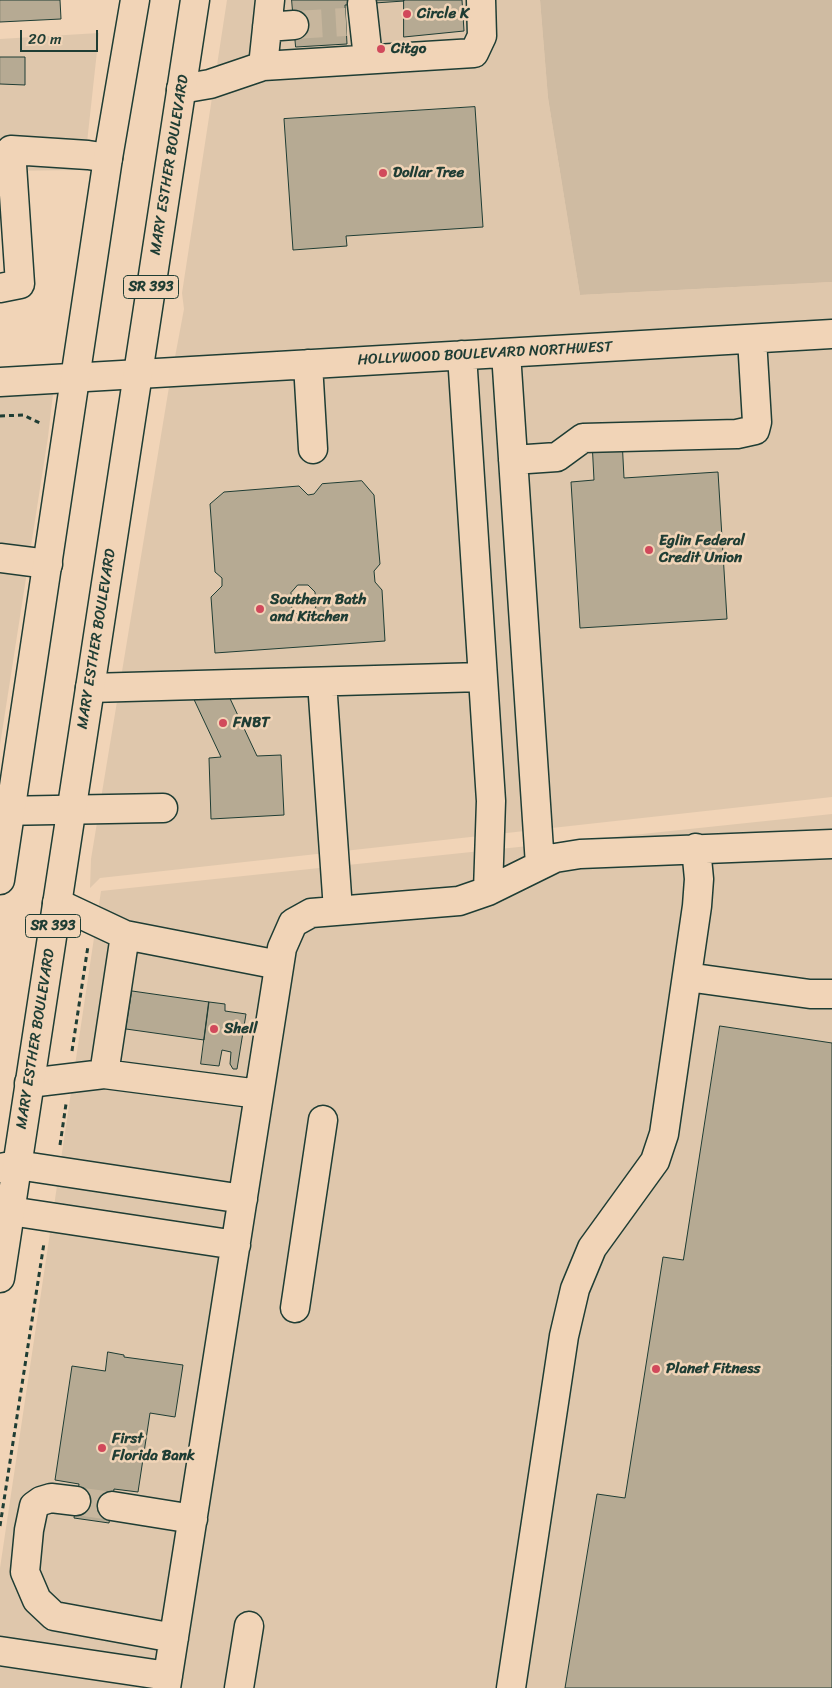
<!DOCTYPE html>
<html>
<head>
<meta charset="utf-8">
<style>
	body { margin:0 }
	#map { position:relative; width:832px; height:1688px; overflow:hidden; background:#f1d4b7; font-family:Sriracha,sans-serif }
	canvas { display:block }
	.scale { position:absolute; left:20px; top:30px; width:78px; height:22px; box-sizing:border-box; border:2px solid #1f3d34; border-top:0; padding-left:6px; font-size:15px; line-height:18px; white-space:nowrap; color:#1f3d34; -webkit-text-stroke:4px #f1d4b7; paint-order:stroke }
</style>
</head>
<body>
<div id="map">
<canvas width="832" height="1688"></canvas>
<div class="scale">20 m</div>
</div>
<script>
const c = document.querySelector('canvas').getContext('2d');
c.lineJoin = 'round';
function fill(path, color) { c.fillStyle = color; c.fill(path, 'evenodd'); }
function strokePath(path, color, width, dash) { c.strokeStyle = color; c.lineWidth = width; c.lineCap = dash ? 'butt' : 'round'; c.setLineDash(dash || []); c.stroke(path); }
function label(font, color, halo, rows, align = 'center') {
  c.font = font + ' Sriracha,sans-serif'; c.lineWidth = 5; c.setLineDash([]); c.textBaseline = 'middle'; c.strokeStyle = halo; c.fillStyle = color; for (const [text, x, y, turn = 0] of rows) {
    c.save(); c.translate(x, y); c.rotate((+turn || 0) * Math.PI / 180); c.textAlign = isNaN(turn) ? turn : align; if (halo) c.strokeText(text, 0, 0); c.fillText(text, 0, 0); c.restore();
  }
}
const built = new Path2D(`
	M227,0h313l8,98 32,197 252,-13v37l-657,38 9,-48 -2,-16z
	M99,33l-15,137 -84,1v-132z
	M832,349v448l-732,81 -10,10 1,-29 78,-472z
	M53,394l-5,43 -48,308v-348z
	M832,814v874h-832v-120l101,-677z`);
const green = new Path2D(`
	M540,0h292v282l-252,13 -32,-197z`);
const building = new Path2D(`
	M0,0h60l1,19 -61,3z
	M292,0h112v1l-59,4 2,39 -51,3z
	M404,0h58l2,31 -60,6z
	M0,57h25v28l-25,-1z
	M475,107l8,120 -137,9 1,10 -54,4 -9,-131z
	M622,439l2,39 94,-6 9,147 -147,9 -9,-146 23,-2 -2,-39z
	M362,481l12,14 6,69 -6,7 1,11 7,8 3,51 -170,12 -4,-56 11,-11v-8l-7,-6 -5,-68 14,-12 75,-6 9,9 6,-1 8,-10zM298,585h10l7,7 1,15 -7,9 -9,1 -8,-8 -1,-16z
	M226,690l31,66 24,-1 3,60 -73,4 -2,-61 12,-1 -31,-66z
	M132,991l77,11 -5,38 -78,-11z
	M209,1002l16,2v7l21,3 -9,55h-4l-3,-5 1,-12 -9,-2 -3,16 -18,-2z
	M720,1026l112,17v645h-267l32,-194 28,4 38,-241 20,3z
	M108,1352l16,3v2l59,8 -8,52 -25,-4 -12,79 -24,-3 -5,34 -35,-5 5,-34 -24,-4 17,-114 33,5z`);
const minorTunnel = new Path2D(`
	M294,25l52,-3
	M76,1501l36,5`);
const path = new Path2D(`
	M0,416l23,-1 19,9
	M72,1051l16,-105
	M60,1145l6,-41
	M0,1526l44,-283`);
const minor = new Path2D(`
	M362,4l6,54
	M267,27l27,-2
	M263,66l211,-13 8,-17 -1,-36
	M181,89l29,-5 53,-18 7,-66
	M0,288l20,-4 -9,-134 77,5 20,3
	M506,353l34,512
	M462,355l29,446 -3,90
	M308,364l5,85
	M0,382l832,-48
	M513,460l44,-3 26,-19 154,-4 18,-4 2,-8 -5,-83
	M0,558l48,6
	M322,682l16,228
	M90,688l392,-11
	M0,811l163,-3
	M57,903l68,32 154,30
	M687,977l123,17h22
	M104,1074l21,-139
	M29,1083l75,-9 155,20
	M0,1168l17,-3 226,34
	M0,1205l10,6 226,34
	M295,1308l28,-188
	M76,1501l-25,-3 -10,3 -7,5 -5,24 -4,42 12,28 17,16 120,22
	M112,1506l81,13
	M0,1651l168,25
	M166,1688l116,-740 11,-25 18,-10 148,-12 29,-10 67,-33 25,-4 252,-10
	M239,1688l10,-62
	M511,1688l53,-352 11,-47 17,-41 63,-87 9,-27 33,-228 2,-27 -3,-31`);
const major = new Path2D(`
	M0,880l108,-722 27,-158
	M0,1278l195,-1278`);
const markers = [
	[407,14,5,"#d1495b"],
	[381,49,5,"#d1495b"],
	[383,173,5,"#d1495b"],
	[649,550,5,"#d1495b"],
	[260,609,5,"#d1495b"],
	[223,723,5,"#d1495b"],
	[214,1029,5,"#d1495b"],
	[656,1369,5,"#d1495b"],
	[102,1448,5,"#d1495b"]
];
const shields = [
	[151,287,55],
	[53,926,55]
];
const shieldNames = [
	["SR 393",151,287],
	["SR 393",53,926]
];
const poiNames = [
	["Circle K",417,14],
	["Citgo",391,49],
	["Dollar Tree",393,173],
	["Eglin Federal",659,541],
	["Credit Union",659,558],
	["Southern Bath",270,600],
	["and Kitchen",270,617],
	["FNBT",233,723],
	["Shell",224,1029],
	["Planet Fitness",666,1369],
	["First",112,1439],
	["Florida Bank",112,1456]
];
const streetNames = [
	["MARY ESTHER BOULEVARD",170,165,-81],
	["HOLLYWOOD BOULEVARD NORTHWEST",485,354,-3],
	["MARY ESTHER BOULEVARD",97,639,-81],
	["MARY ESTHER BOULEVARD",36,1039,-81]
];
fill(built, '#dfc7ac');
fill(green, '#cfbba2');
fill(building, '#b6aa93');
strokePath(building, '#1f3d34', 1);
strokePath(minorTunnel, '#c7b69d', 28, [28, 14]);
strokePath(minor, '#1f3d34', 31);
strokePath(major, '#1f3d34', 31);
strokePath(path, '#1f3d34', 3, [5, 4]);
strokePath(minor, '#f1d4b7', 28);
strokePath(major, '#f1d4b7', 28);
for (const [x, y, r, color] of markers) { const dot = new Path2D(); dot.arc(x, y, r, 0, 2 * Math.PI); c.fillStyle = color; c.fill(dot); strokePath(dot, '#f1d4b7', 2); }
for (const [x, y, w] of shields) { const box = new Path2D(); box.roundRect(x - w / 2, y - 11.5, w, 23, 4); c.fillStyle = '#f1d4b7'; c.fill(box); strokePath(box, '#1f3d34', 1); }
label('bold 14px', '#1f3d34', null, shieldNames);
label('bold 15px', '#1f3d34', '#f1d4b7', poiNames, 'left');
label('15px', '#1f3d34', '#f1d4b7', streetNames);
</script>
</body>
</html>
